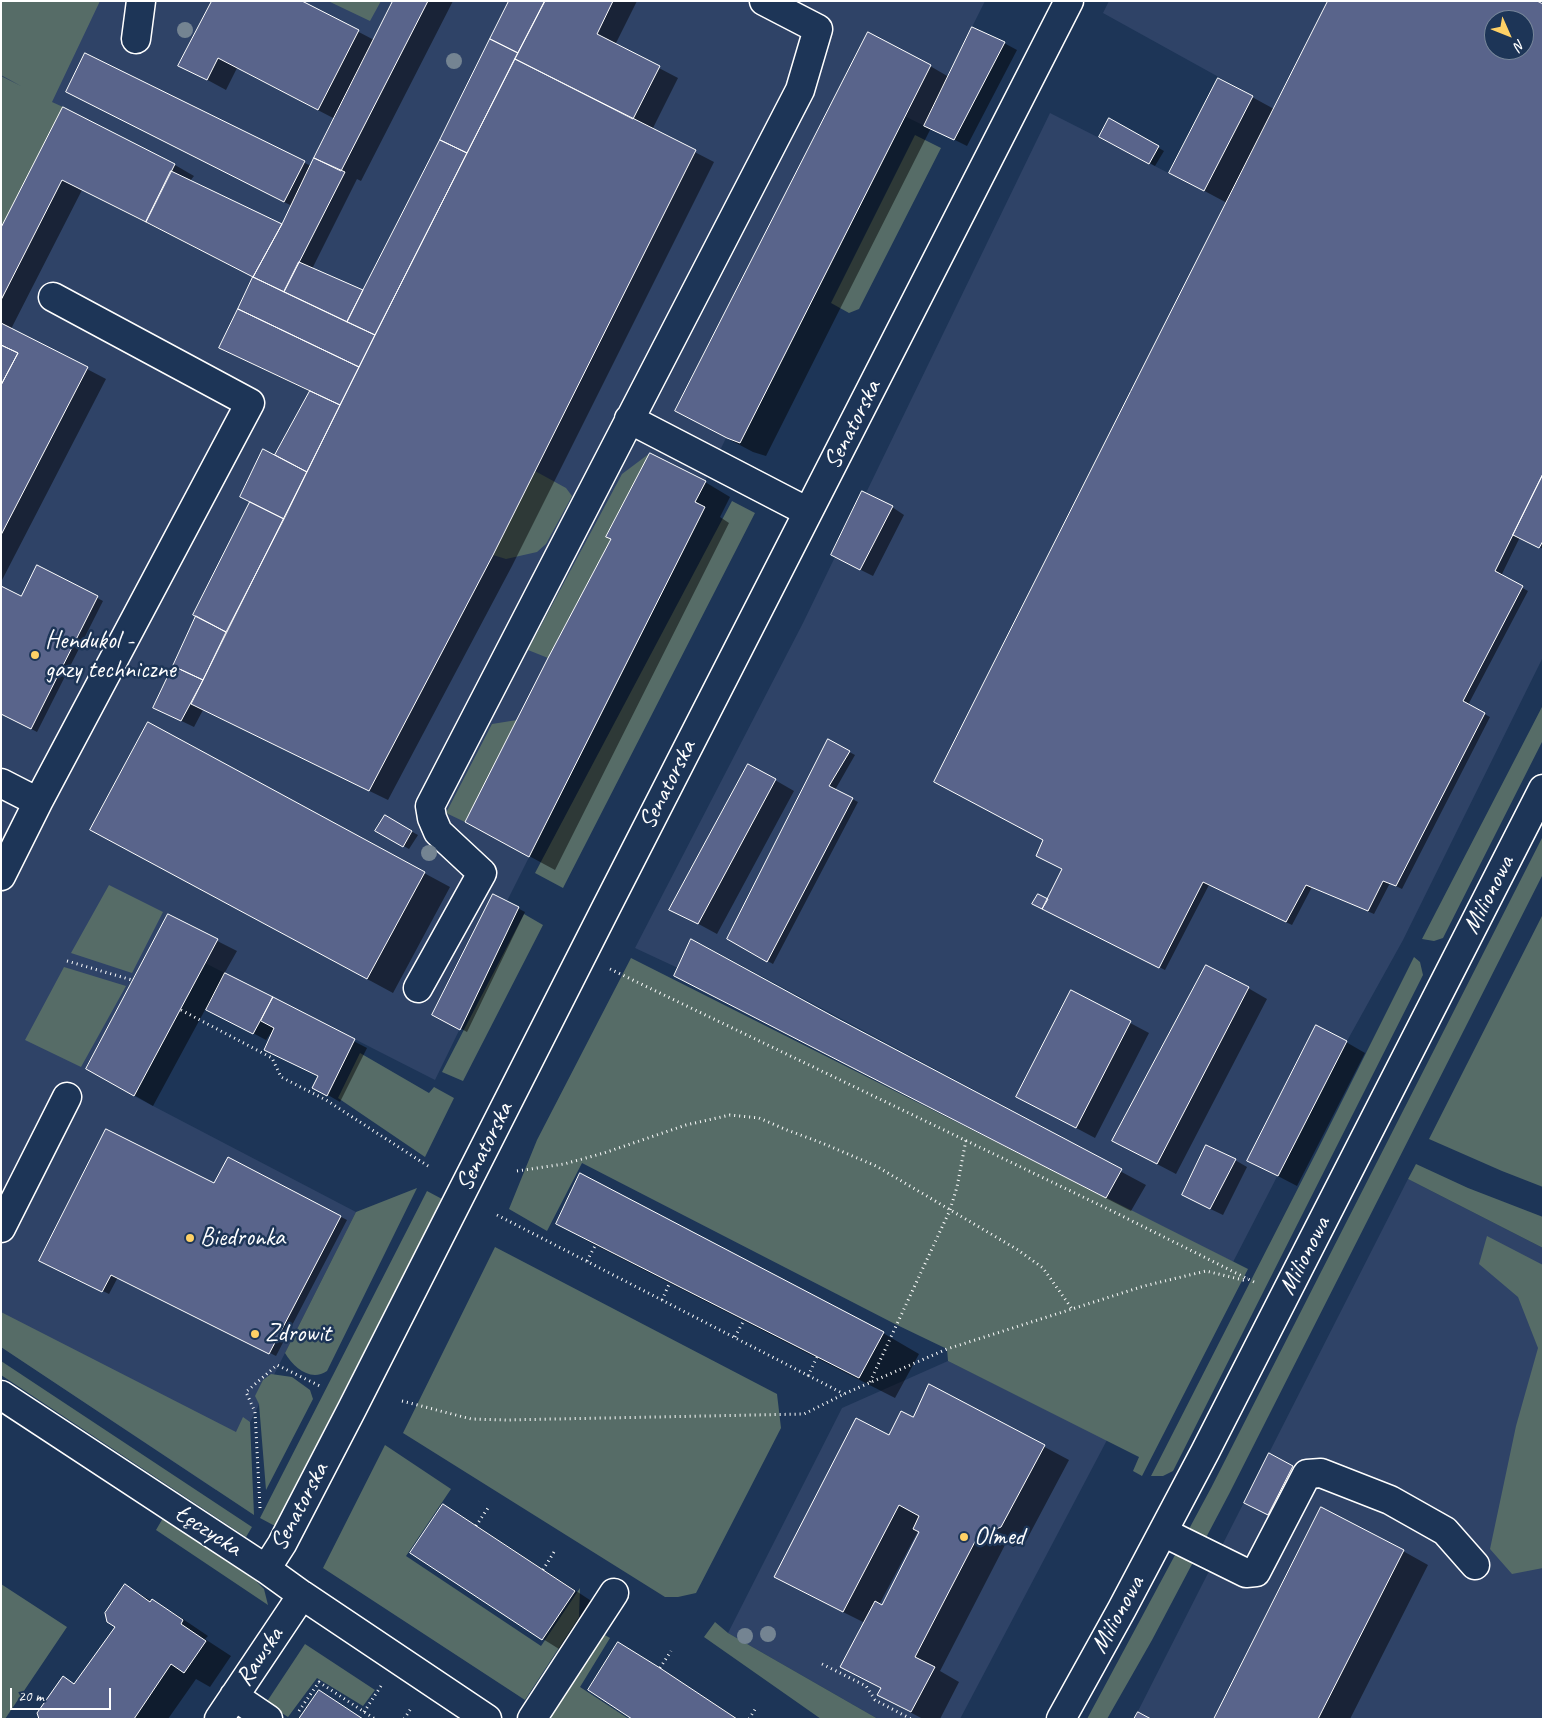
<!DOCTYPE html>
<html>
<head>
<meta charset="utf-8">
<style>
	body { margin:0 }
	#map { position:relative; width:1544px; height:1720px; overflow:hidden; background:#1d3557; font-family:Caveat,sans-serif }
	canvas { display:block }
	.frame { position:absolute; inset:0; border:2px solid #fff; pointer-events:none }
	.north { position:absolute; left:1484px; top:10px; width:50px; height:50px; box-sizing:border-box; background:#1d3557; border:1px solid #77869a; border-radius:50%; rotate:134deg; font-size:14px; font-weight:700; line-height:20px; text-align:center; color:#fff }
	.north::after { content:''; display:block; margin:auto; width:18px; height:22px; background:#ffd166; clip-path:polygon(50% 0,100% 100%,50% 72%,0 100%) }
	.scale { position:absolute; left:10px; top:1688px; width:101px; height:22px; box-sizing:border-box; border:2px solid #fff; border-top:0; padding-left:6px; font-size:15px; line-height:18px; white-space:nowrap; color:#fff; -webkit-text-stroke:4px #1d3557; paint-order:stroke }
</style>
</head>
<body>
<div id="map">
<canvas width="1544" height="1720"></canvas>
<div class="frame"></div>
<div class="north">N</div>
<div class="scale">20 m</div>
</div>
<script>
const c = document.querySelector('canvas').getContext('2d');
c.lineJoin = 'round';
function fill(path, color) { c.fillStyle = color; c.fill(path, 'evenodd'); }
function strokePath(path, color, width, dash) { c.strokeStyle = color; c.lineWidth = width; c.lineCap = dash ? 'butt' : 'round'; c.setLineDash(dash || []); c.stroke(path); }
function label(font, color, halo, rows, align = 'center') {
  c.font = font + ' Caveat,sans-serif'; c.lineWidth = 5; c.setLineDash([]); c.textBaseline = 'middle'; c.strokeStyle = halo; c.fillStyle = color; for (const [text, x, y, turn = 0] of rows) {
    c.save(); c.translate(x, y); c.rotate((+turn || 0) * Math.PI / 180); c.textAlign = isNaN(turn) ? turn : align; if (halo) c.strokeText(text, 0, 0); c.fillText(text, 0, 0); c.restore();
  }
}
const built = new Path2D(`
	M1,1h984l-13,26 33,15 -51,98 -50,-24 -164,327 -14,-5 -31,64 10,5 -198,394 12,6 -84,173 -230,-117 -71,133 222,116 -140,278 -215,-143v-1119l61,-120 -61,-32z
	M1109,1h428l6,3v653l-140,283 -56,101 -114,221 -127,-64 16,-29 -430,-230 -14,29 -43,-20 168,-325 247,-510 154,78 49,-95 -150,-83zM1494,20h30v30h-30z
	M1408,1179l135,69v471h-409z
	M948,1361l159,79 -147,279h-82l-150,-86 114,-225z`);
const green = new Path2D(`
	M1,1h99l-48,101 11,5 -62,121v-152l20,10 -20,-11z
	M328,1h53l-11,20z
	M915,135l26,13 -82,161 -10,4 -18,-10z
	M650,453l-44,83 5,3 -63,119 -20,-8 94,-176z
	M535,471l31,17 6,8 -26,48 -9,8 -31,7 -13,-4z
	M732,501l23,12 -192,375 -28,-15z
	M1543,705v35l-100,198 -9,3 -12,-2z
	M517,720l-52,102 -19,-9 46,-89z
	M1543,836v38l-314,620 -77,146 -45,79h-20l124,-231z
	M109,885l54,27 -31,61 -61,-20z
	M524,914l19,11 -80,156 -21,-9z
	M1543,914v273l-41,-16 -73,-32z
	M1414,957l6,5 3,13 -250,496 -10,5h-12l165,-323z
	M631,958l617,311 -106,207 -9,-5 6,-14 -191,-96 -1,-12 -52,-25 -313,-161 -35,68 -38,-22 28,-69z
	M64,967l62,19 -45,81 -56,-27z
	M360,1053l69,40 5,-6 20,11 -29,59 -87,-59z
	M1416,1164l52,24 75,29v31l-135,-69z
	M417,1188l-90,183c-16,11 -33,-3 -42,-18l71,-141z
	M427,1191l15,8 -167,327 -15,-8z
	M1487,1236l56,29v303l-31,6 -22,-25 26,-123 22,-78 -20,-51 -39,-33z
	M495,1247l282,147 4,34 -85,165 -18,4h-13l-262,-164z
	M1,1312l235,120 7,-15 7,5 4,93 -253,-168z
	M1,1361l251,166 -6,10 -245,-162z
	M271,1374l21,3 18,13 3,9 -47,91 -7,-86 -4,-8 8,-16z
	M385,1445l66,44 -45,67 135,90 39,-58 -1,29 -54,83 -202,-132z
	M163,1518l93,63 8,8 4,16 -112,-75z
	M1,1584l66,43 -62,92h-4z
	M715,1622l13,11 150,86h-57l-117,-82z
	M603,1634l7,4 -30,49 49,32h-76l-2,-2z
	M305,1644l70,46 -12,16 -46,-28 -29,39 -22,-14z`);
const shadow = new Path2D(`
	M300,1l74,39 19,-39h60l-92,180 -4,-2 -45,90 52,23 147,-291h126l-22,44 63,33 -26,52 62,32 -202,404 -124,234 -185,-90 -9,17 -27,-13 30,-98 -3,-2 57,-111 60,-111 -71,-34 -19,-11 34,-69 -173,-88 -71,139 95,50 -105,203v-351l62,-122 112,56 19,11 -4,5 92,45 10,-20 -224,-114 17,-37 226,111 24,-47 -98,-51 -11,22 -46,-25z
	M1329,1l214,5v543l-23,-12 -19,39 27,15 -60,114 22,12 -88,172 -12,-6 -16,31 -62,-27 -20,38 -83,-40 -44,85 -125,-63 8,-7 15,-31 -19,-29 183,-637 -56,-30 48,-94 55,30zM1494,20h30v30h-30z
	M1004,43l13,7 -50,96 -36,-18 -165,328 -13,-4 -51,-27 228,-359 19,11z
	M1110,120l54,31 -9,15 -54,-30z
	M705,482l25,15 -10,20 9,6 -174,347 -63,-34z
	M892,507l12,8 -31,61 -28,-14z
	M38,566l65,35 -66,131 -36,-19 20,-115z
	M148,724l302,163 -57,106 -277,-150z
	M828,741l27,14 -20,35 23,12 -85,162 -45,-25z
	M749,765l45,26 -77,143 -46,-25z
	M385,817l33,18 -9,14 -32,-18z
	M493,895l32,17 -58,120 -33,-18z
	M168,916l69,35 -13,23 143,74 -27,54 -26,-15 5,-10 -41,-21 -6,-21 -2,-1 -4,6 -60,-32 -53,98 -66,-38z
	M1248,988l19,11 -91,175 -63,-33z
	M701,990l135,29 310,166 -15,26z
	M1072,992l77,41 -54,105 -58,-31z
	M1346,1042l19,11 -68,133 -48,-25z
	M228,1158l119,62 -71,136 -158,-79 -9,17 -62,-30 168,-79z
	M1235,1160l12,7 -24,48 -27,-13z
	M558,1224l325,109 36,21 -24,44 -302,-154z
	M930,1386l139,74 -43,81 -13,6 -7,-4 -66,128 19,11 -19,37h-17l-19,-10 -25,-14 3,-6 -40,-22 23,-44 -64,-32 89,-155 23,-18zM918,1531l3,1 -39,75 -3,-2z
	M1292,1467l13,7 -24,47 -23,-12z
	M444,1505l24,15 131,86 -32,48 -24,-15z
	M1403,1551l25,14 -78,154h-134z
	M125,1586l52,29 31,21 -3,3 26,17 -21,31 -14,-8 -28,40h-128l24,-41 11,7 41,-58z
	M619,1643l25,15 94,61h-103z`);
const building = new Path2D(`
	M212,1h90l57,29 -41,80 -100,-52 -11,22 -29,-14z
	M393,1h35l-87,170 -27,-13z
	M509,1h36l-27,52 -28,-14z
	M545,1h68l-16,33 63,32 -27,53 -118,-60z
	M1328,1h209l6,3v470l-48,97 28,15 -60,115 22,12 -89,173 -13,-5 -15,30 -62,-26 -20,37 -83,-40 -44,86 -117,-59 20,-40 -26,-13 7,-16 -109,-58zM1494,20h30v30h-30z
	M972,27l33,15 -51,98 -30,-14z
	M868,32l63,33 -191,378 -13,-5 -52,-27z
	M490,39l28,14 -51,100 -27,-13z
	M85,53l220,108 -21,41 -218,-110z
	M515,59l181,91 -203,405 -124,236 -178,-87 184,-369z
	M1218,78l35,18 -49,95 -35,-18z
	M63,107l112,57 -29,58 -84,-42 -61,120v-72z
	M1109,118l50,28 -10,18 -50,-27z
	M440,140l27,13 -92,182 -28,-13z
	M314,158l31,14 -61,120 -31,-15 29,-53z
	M171,171l111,53 -29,53 -107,-55z
	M299,262l64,28 -16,32 -63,-30z
	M253,277l122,58 -16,32 -121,-58z
	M238,309l121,58 -19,38 -121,-57z
	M1,323l87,44 -87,168v-150l17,-32 -17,-8z
	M1,345l17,8 -17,32z
	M310,391l30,14 -33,67 -32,-17z
	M263,449l44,23 -23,47 -44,-22z
	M650,453l56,28 -11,21 10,5 -176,350 -64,-35 83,-164 63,-119 -5,-2z
	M1543,474v67l-4,7 -26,-13z
	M862,491l31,15 -33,64 -29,-15z
	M250,502l34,17 -58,113 -33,-17z
	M37,565l61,31 -67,133 -30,-15v-128l20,10z
	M196,616l30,16 -23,48 -30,-14z
	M173,666l30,14 -22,41 -28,-13z
	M148,722l277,150 -58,107 -277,-149z
	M828,739l22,12 -21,35 24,12 -86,164 -40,-23z
	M748,764l28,15 -78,145 -29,-14z
	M385,815l27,16 -9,16 -28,-16z
	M493,894l26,13 -59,123 -28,-15z
	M1038,894l10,5 -6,10 -10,-5z
	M168,914l50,25 -84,157 -48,-27z
	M691,939l145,79 286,151 -16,29 -432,-222z
	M1206,965l43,22 -92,177 -45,-23z
	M225,973l48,24 -20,37 -47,-24z
	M1071,990l60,31 -55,107 -60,-31z
	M273,997l82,42 -28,57 -15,-8 6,-12 -54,-26 10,-22 -13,-7z
	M1316,1025l31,16 -69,135 -31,-15z
	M106,1129l108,54 14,-26 113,59 -72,138 -158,-79 -9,17 -63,-31z
	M1206,1145l30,14 -26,50 -28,-14z
	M580,1173l304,159 -25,46 -303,-154z
	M929,1384l116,61 -44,82 -14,6 -6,-3 -66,127 20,10 -24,45 -34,-17 4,-7 -41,-21 35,-66 7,4 37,-73 -6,-3 6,-13 -20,-11 -56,107 -69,-35 82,-159 33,17 12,-24 12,6z
	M1269,1453l24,13 -25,49 -24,-12z
	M443,1504l132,87 -33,49 -132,-87z
	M1321,1507l83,43 -86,169h-104z
	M125,1584l25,18 2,-3 31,21 -2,4 25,17 -22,32 -13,-9 -37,55h-95l-2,-6 26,-37 11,8 41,-57 -8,-5 -2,-9z
	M618,1642l42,26 77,51h-105l-44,-29z
	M319,1690l44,29h-64z
	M1138,1712l13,7h-17z`);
const path = new Path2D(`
	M67,961l65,19
	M610,969l502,242 144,72
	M181,1010l91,48 9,19 45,23 105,68
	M517,1171l47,-7 40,-11 82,-28 44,-10 29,3 28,12 35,13 54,23 142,84 25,18 29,41
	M497,1215l347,179
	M587,1261l9,-17
	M662,1300l8,-18
	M735,1337l9,-17
	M808,1376l9,-19
	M870,1382l80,-172 7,-23 9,-47
	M402,1401l69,18 35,1 298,-6 40,-20 103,-45 197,-63 62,-15 37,9 5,-1
	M260,1508l-5,-96 -9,-20 31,-27 45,22
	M476,1526l12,-18
	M543,1570l11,-18
	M822,1664l44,22 9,14 36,19
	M660,1668l11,-17
	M299,1711l20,-29 56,37
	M364,1712l17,-26
	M404,1719l8,-12
	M749,1719l7,-11`);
const minor = new Path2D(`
	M136,39l5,-38
	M629,419l179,93
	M1,783l37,19 212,-399 -197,-106
	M1,876l37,-74
	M418,988l64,-115 -44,-41 -6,-14 -2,-12 370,-716 18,-61 -54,-28
	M1,1228l66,-131
	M1,1395l265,174 36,26 185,124
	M1163,1532l83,41 10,-1 51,-98 14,-1 69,27 55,31 30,34
	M266,1569l16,-25 70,-135 254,-501 463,-907
	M234,1696l34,23
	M219,1719l83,-124
	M532,1719l82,-126
	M1061,1719l61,-110 83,-157 338,-663`);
const trees = [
	[185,30],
	[454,61],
	[429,853],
	[768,1634],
	[745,1636]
];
const markers = [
	[35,655,5,"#ffd166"],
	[190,1238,5,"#ffd166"],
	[255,1334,5,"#ffd166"],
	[964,1537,5,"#ffd166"]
];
const streetNames = [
	["Senatorska",853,425,-63],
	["Senatorska",668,785,-63],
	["Milionowa",1489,895,-63],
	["Senatorska",485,1147,-63],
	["Milionowa",1305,1256,-63],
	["Senatorska",300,1507,-62],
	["Łęczycka",208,1531,33],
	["Milionowa",1118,1615,-61],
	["Rawska",260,1657,-56]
];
const poiNames = [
	["Hendukol -",45,641],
	["gazy techniczne",45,670],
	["Biedronka",200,1238],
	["Zdrowit",265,1334],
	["Olmed",974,1537]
];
fill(built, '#2f4367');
fill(green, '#566c67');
fill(shadow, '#0007');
fill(building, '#59648b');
strokePath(building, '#fff', 1);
strokePath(minor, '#fff', 31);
strokePath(path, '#fff', 3, [1, 4]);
strokePath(minor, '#1d3557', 28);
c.fillStyle = '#748492';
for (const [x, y] of trees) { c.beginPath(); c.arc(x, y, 8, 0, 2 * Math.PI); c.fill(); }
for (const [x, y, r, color] of markers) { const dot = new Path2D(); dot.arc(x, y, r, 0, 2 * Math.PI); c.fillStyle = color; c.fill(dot); strokePath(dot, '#1d3557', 2); }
label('25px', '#fff', '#1d3557', streetNames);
label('25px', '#fff', '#1d3557', poiNames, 'left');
</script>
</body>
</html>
